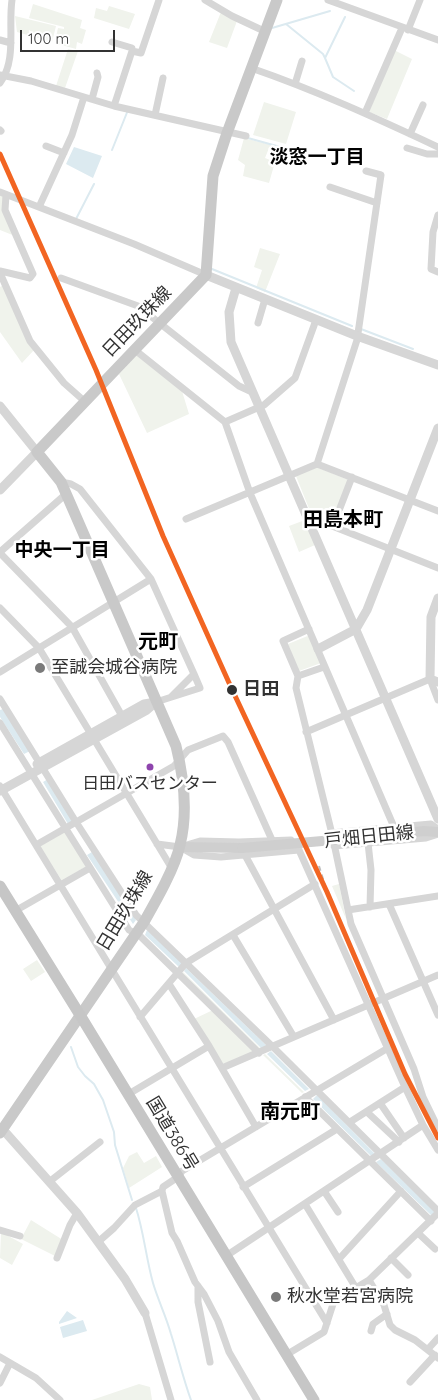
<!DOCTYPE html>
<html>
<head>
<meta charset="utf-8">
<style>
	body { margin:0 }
	#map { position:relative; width:438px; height:1400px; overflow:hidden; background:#fff; font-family:Quicksand,sans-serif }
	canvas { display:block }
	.scale { position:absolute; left:20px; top:30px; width:95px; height:22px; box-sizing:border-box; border:2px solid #323232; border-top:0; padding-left:6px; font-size:15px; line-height:18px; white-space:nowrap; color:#323232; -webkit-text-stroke:4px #fff; paint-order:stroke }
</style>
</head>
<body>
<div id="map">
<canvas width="438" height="1400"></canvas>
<div class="scale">100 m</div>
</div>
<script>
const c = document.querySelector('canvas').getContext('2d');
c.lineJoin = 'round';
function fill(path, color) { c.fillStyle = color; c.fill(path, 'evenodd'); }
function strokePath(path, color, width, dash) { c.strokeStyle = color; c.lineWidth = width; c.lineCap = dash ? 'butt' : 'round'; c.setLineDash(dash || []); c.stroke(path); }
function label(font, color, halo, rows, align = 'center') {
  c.font = font + ' Quicksand,"Noto Sans JP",sans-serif'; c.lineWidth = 5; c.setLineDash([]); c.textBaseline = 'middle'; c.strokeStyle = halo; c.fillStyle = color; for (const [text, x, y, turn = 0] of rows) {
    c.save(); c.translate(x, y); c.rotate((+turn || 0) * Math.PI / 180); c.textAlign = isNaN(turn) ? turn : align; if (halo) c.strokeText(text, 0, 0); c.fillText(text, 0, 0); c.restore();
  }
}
const green = new Path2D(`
	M33,4l49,16 -2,8 6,2 -4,14 -5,-2 -1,7 -18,-5 -3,-3 3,-13 6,1v-2l-35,-9z
	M109,6l26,8 -6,15 -35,-11 2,-10 11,3z
	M221,12l16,9 -10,27 -18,-6z
	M15,16l41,10 -4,16 -35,-10z
	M68,49l10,2 -13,37 -9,-2z
	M394,50l18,9 -25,60 -18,-7z
	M264,102l32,10 -10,32 -33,-9z
	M244,138l35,9 -1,3 -9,-2 -4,10 10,4 -6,21 -26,-7 2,-11 -7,-5z
	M0,194l3,1 12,41 -15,-6z
	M260,248l20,6 -15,38 -9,-4 6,-18 -8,-3z
	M3,285l31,65 -12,13 -22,-31v-45z
	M137,355l45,36 7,23 -42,19 -28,-59z
	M316,467l33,13 -17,43 -20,-7 -16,-40z
	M305,520l10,25 -16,7 -10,-26z
	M310,635l11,28 -22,8 -11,-27z
	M65,832l21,32 -1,3 -23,14 -22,-35z
	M339,884l7,35 -14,-33z
	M37,960l8,12 -14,9 -8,-12z
	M183,972l78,77 -2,1 -77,-76z
	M213,1010l42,42 -32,12 -29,-45z
	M265,1054l39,38 -2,1 -39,-38z
	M137,1152l7,11 12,-7 6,11 -33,21 -6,-20 6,-12z
	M31,1220l32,20 -8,16 -34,-17z
	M1,1232l22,12 -11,21 -12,-7z
	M139,1384l11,3 2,13h-60z`);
const water = new Path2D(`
	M74,147l28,9 -9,22 -27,-14z
	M3,709l27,42 -6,3 -24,-37v-7z
	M48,779l26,42 -6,3 -25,-42z
	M92,852l44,68 -3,4 -46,-69z
	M147,930l36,33 -3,5 -35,-33z
	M186,968l81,78 -5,3 -78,-78z
	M271,1051l38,38 -4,2 -38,-37z
	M317,1095l58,59 -4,2 -58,-57z
	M381,1159l54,53 -3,4 -56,-54z
	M67,1311l10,7 -18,6v-2z
	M83,1320l4,11 -24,7 -3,-11z`);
const stream = new Path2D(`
	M345,17l-20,41 8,19 21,14
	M286,24l37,30 2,4
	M272,28l58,-17
	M248,138l36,10
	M112,150l16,-40
	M76,219l18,-35
	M212,269l140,57
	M361,329l52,20
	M71,1047l7,20 7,9 9,8 9,16 11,32 1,13 17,55
	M136,1208c8,25 10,50 17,75 5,17 13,33 18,51 7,22 12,44 20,66`);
const minor = new Path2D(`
	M205,0l27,16 32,15
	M328,0l110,40
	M408,30l12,-30
	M0,40l11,3
	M112,42l20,6v3
	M251,68c64,22 125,50 187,79
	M0,75l31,6 83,25 132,30
	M0,83c17,-23 8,-56 12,-83
	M295,84l7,-23
	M92,99l6,-22 -1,-4
	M114,106l18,-55 9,2 18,-53
	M365,113l37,-85
	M155,115l8,-37
	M0,130l1,1
	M410,134l13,-29
	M46,146l18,7
	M407,148l20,6h11
	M330,187l47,16
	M0,192l134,52 72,31
	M39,207l33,-72 12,-38
	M438,215l-5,17 -2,37 7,3
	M0,271l30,7 3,-4 -28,-64 1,-15
	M0,273l30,68 34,42 18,16
	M61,278l77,28 101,80 13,6
	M258,323l7,-24
	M135,350l90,72 25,71 144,334
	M225,422l39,-17 31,-27 21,-58
	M317,464l40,-124 24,-165 -15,-4
	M61,482l10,2 9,5 71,90 43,95
	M186,519l131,-55 121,47
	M309,521l8,-1 121,48
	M333,526l19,-49
	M0,552l66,-58
	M0,553l72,74 50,89
	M0,608l39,40 132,219
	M309,629l-26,12 15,35 -2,12 36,146 19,90 63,145 9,28 15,31
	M0,672l151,-93
	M298,676l26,-9
	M0,699l76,123 60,93 137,132 165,164
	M156,702l44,-14 -6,-14 -23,23
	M0,723l129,207 11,6 119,117
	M306,732l124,-53 8,21
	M0,786l327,537
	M331,833l100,-9 7,5
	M368,843l3,27 -1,37
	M157,844l23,3 20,-6 39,1 52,-2 8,10 106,237 18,38 15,25
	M36,845l138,-79 14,-16 35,-14 5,6 44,98
	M334,846l92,-8 12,-4
	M180,847l14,8 27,2 78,-7
	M245,855l89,165
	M389,904l49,111
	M348,910l90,-14
	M15,911l75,-43
	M233,935l61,102
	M169,984l40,62 47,81
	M140,1017l46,-54 129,-79
	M222,1068l216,-93
	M127,1095l82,-49
	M305,1097l126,124
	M380,1103l24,35
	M367,1112l32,30
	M350,1122l55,-35
	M49,1182l51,-40
	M243,1187l94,-58
	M162,1191l1,-4 15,-10 4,-6 206,-123
	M324,1191l14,21
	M305,1204l51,84
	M0,1230l20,6
	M418,1233l17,16
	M98,1242l16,-14 21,-23 27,-14 10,42 5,8 18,41 9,12 14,27 11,31 28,48
	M226,1256l197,-131
	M57,1258l13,-33 7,-12
	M391,1258l17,17
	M339,1259l62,-68
	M369,1280l15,25 6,20 5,5 20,10 23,18
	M198,1286v16l12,60
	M145,1313l26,87
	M371,1331l2,-7 14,-10
	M428,1349l10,-11
	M286,1355l38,-23 10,-31 35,-21 69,-67
	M0,1357l36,21 24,22
	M410,1382l25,-27
	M0,1383l10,-20`);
const tertiary = new Path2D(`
	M206,275l151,61 81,29
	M236,288l-7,24 2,30 207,477
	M0,406l37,46 -37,38
	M438,598l-7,19 -1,62 8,3
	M318,649l38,-20 11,-19 71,-182
	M37,764l107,-60 12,-2
	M0,791l147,-81 9,-8
	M0,1130l6,3 71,80 48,66 20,34`);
const secondary = new Path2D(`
	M368,837l56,-6 14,1
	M180,847l62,1`);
const primary = new Path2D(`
	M0,1133l144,-211c12,-21 31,-54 36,-77 8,-32 4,-67 -4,-99l-115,-264 -24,-30 169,-177 7,-99 14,-43 50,-133`);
const trunk = new Path2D(`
	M0,886l80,129 234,385`);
const rail = new Path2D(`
	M319,866l8,26`);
const secondaryBridge = new Path2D(`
	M242,848l126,-11`);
const rail1 = new Path2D(`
	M0,154l96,216 67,166 67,149 97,207 78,182 33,64`);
const markers = [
	[40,668,6,"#7a7a7a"],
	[232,690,6,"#323232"],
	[150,767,4.5,"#8e44ad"],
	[276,1297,6,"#7a7a7a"]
];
const busNames = [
	["日田バスセンター",150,784]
];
const streetNames = [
	["日田玖珠線",137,322,-46],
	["戸畑日田線",369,837,-6],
	["日田玖珠線",125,911,-59],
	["国道386号",172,1134,59]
];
const poiNames = [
	["至誠会城谷病院",51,668],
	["秋水堂若宮病院",287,1297]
];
const stopNames = [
	["日田",243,690]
];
const neighbourhoodNames = [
	["淡窓一丁目",317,157],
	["中央一丁目",62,550]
];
const quarterNames = [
	["田島本町",343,520],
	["元町",158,642],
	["南元町",290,1112]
];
fill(green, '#f0f3ec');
fill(water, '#dceaf0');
strokePath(stream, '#dceaf0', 2);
strokePath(minor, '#d6d6d6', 7);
strokePath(tertiary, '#d6d6d6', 9);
strokePath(secondary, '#cfcfcf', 10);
strokePath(primary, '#c9c9c9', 11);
strokePath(trunk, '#c6c6c6', 11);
strokePath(rail, '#bebebe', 2, [5, 4]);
strokePath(secondaryBridge, '#cfcfcf', 10);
strokePath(rail1, '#f26522', 5);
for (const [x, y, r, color] of markers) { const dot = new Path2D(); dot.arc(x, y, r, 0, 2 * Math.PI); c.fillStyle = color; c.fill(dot); strokePath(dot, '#fff', 2); }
label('17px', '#323232', '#fff', busNames);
label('18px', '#323232', '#fff', streetNames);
label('18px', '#323232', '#fff', poiNames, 'left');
label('bold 18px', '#323232', '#fff', stopNames, 'left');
label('bold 19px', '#000', '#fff', neighbourhoodNames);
label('bold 20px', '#000', '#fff', quarterNames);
</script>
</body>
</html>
